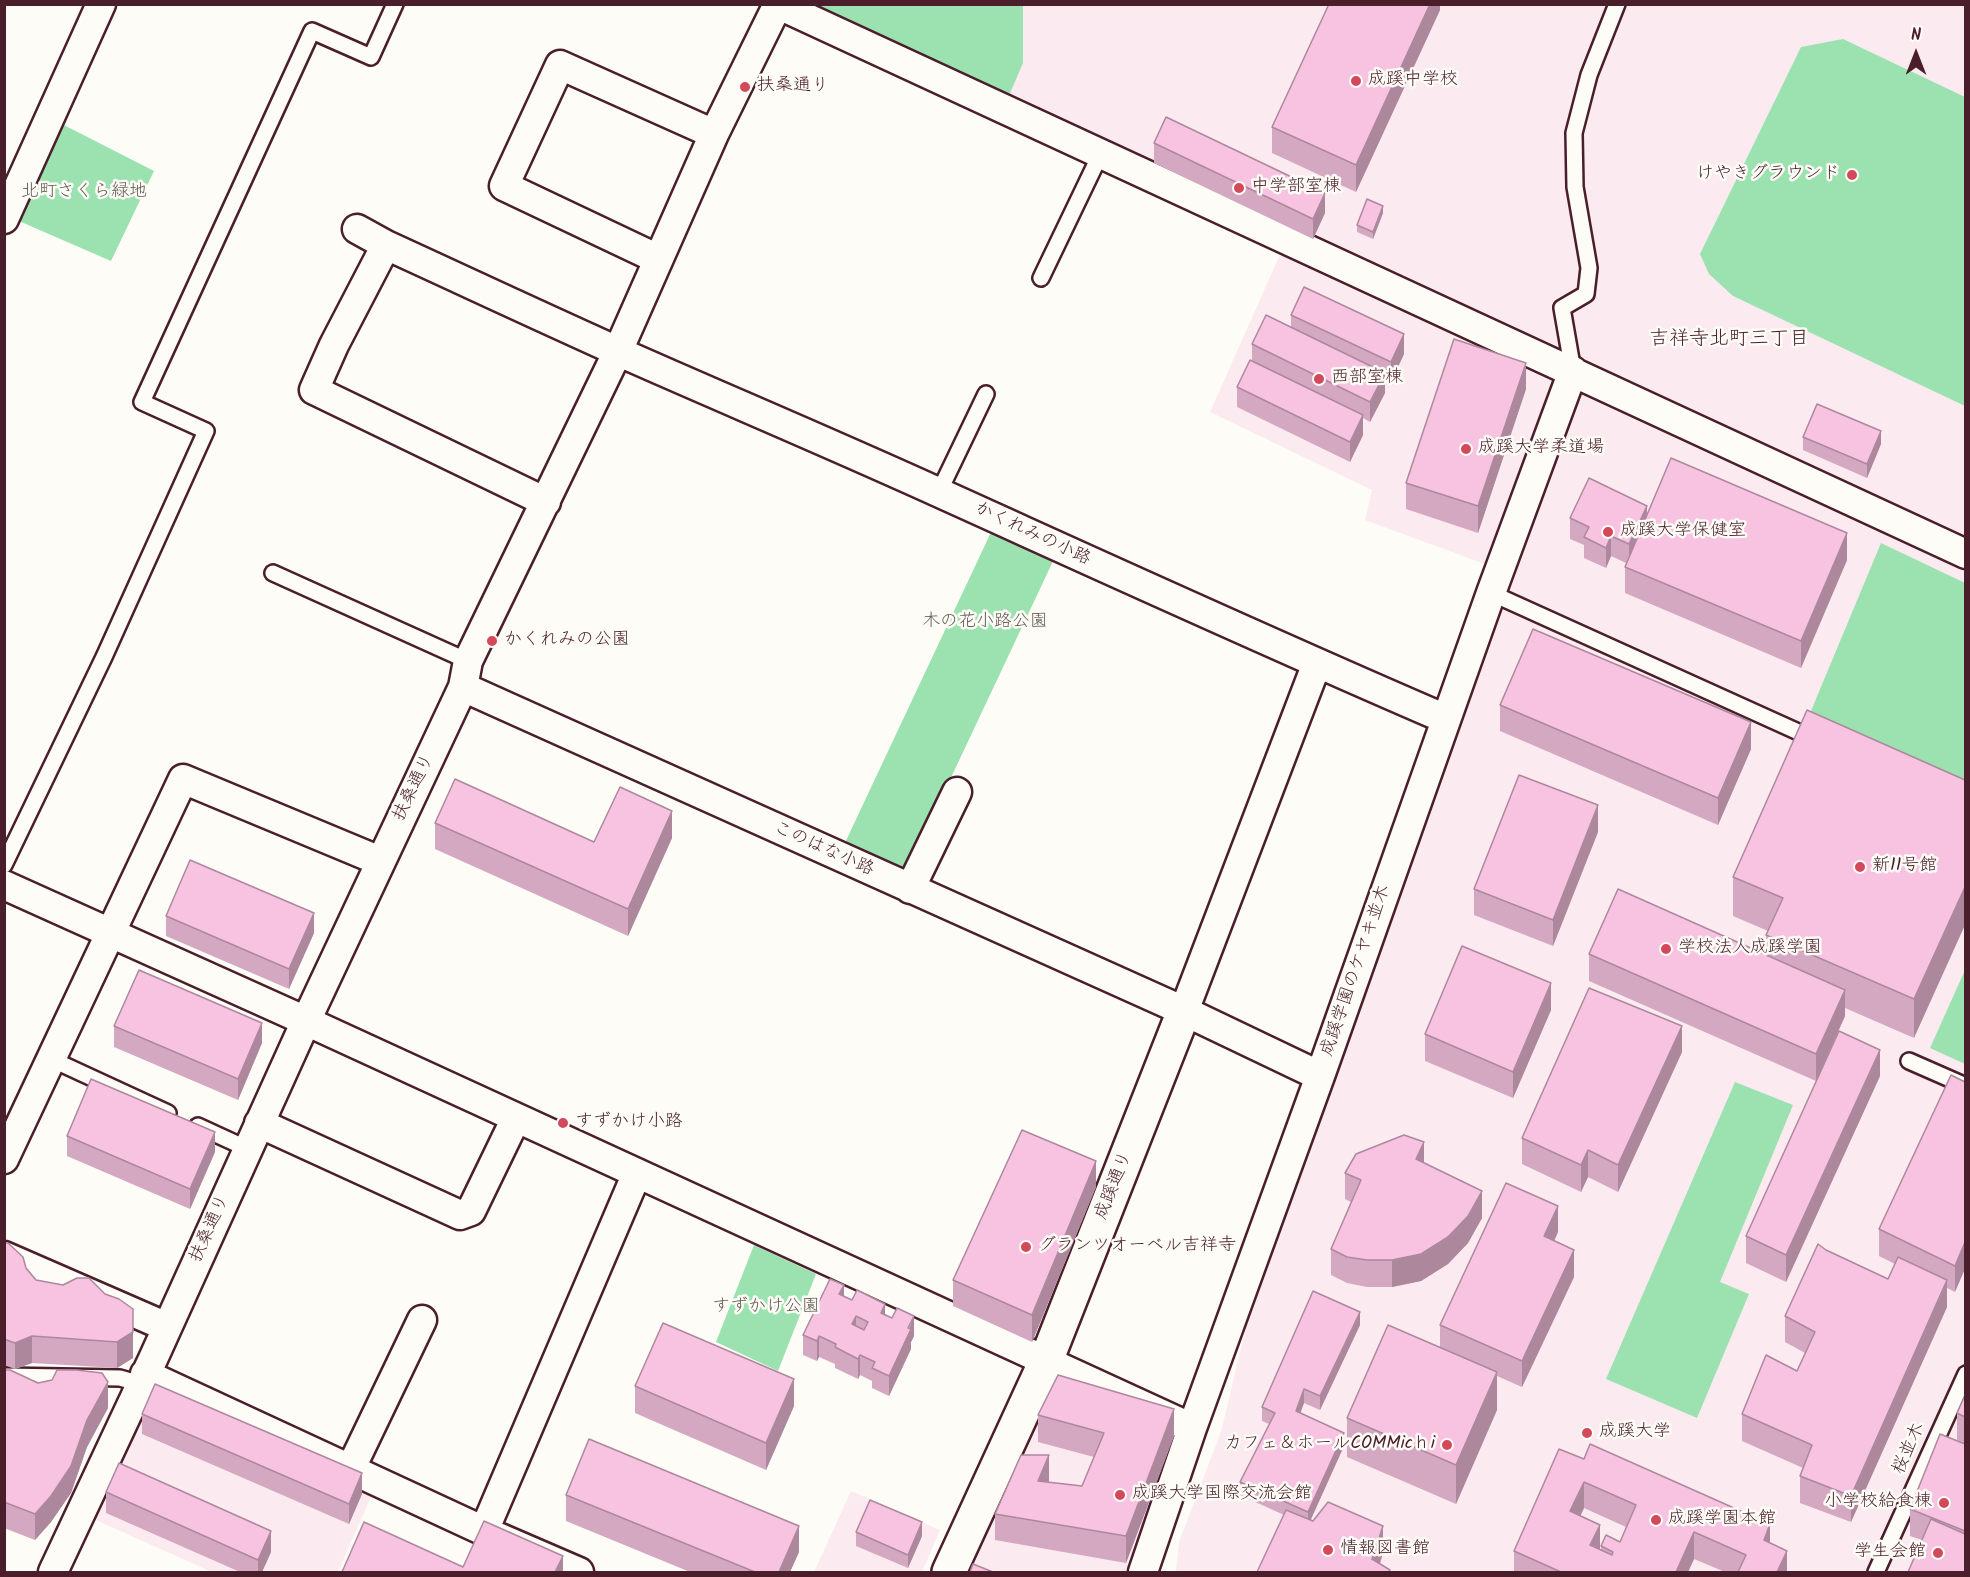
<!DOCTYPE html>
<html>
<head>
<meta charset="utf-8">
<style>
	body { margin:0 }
	#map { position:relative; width:1970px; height:1577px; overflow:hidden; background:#fdfcf7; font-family:Kalam,sans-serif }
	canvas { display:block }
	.frame { position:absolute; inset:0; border:6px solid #4a1f2b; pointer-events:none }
	.north { position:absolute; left:1886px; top:24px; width:60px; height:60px; -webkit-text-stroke:4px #fdfcf7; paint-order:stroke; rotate:0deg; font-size:16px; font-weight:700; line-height:24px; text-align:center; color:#4a1f2b }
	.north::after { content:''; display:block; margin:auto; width:21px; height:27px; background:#4a1f2b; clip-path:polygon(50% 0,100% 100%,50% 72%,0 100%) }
</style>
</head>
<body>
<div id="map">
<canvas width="1970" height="1577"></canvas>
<div class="frame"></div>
<div class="north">N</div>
</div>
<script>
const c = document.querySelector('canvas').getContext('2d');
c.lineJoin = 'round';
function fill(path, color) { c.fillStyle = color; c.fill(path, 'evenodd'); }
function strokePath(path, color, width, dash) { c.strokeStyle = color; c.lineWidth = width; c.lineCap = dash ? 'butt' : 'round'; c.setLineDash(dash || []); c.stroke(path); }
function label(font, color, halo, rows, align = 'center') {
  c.font = font + ' Kalam,"Klee One",sans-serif'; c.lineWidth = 5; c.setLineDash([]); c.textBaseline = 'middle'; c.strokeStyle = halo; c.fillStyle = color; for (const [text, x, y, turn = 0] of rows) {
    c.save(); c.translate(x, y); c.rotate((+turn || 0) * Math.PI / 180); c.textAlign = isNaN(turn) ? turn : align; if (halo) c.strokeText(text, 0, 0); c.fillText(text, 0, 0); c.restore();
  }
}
const built = new Path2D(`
	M784,4l1181,1v1567h-789l3,-30 42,-110 35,-146 237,-719 -128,-47 7,-30 -162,-78 72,-162z
	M1056,1380l129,51 -42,91 -12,50h-165z
	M148,1389l225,103 -35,80h-126l-123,-55z
	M851,1491l89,39 -18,42h-108z`);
const green = new Path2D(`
	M787,5h236v58l-21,49z
	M1843,39l122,58v309l-232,-110 -24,-22 -9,-20 101,-207z
	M58,122l96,49 -43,90 -99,-43z
	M993,528l62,29 -149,316 -63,-26z
	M1881,543l84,40v218l-162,-71z
	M1965,970v94l-35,-16z
	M1735,1082l58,23 -73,177 29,12 -52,124 -91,-39z
	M754,1245l62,29 -38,97 -62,-29z`);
const lane = new Path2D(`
	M1041,278l59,-123
	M1573,371l-11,-63 24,-14 3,-26 -14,-81 -1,-54 15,-58 28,-71
	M939,492l47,-98
	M273,573l195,88
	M1491,593l325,147
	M4,865l100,-208 102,-226 -64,-29 170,-371 59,26 24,-53
	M51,1059l117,54
	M1909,1061l57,25
	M198,1126l50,23
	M4,1376l116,2 21,6
	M1876,1572l90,-198`);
const street = new Path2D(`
	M777,4c396,185 793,365 1189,550
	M4,219l97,-215
	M357,229l29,16c83,38 166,77 249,114 102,45 204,88 305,134 168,76 336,153 506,226
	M386,245l-52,100 -20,45 232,112
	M658,259l-154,-73 56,-121 154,69
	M463,687l721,324 136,65
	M4,885l302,136 886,407
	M910,889l47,-97
	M1184,1011l133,-348
	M259,1123l201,92 11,-4 45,-93
	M4,1159l179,-380 197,82
	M4,1256l163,71
	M145,1374l339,157 95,41
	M351,1468l71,-148
	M484,1531l153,-358
	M53,1572l100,-213 153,-338 157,-334 5,-26 150,-310 96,-217 64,-130
	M1143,1572l49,-144 128,-352 171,-483 82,-222`);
const secondary = new Path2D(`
	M949,1572l97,-211 138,-350`);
const wall = new Path2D(`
	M1440,4v6l-84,182 -84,-39v-26z
	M1154,143l171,70 -12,26 -159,-76z
	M1383,213l-10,26 -16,-7v-7z
	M1291,315l113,39 -13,28 -6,-3v14l-15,29 -7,-4v17l-13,27 -113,-55v-20l15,-26v-17l39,-17z
	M1526,389l-48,144 -72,-24v-26z
	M1803,437l78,7 -14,34 -64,-28z
	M1647,516l200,44 -46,108 -176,-75v-26l1,-4 -15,-7 -5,12 -22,-10v-13l-14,-6v-21z
	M1500,705l251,44 -33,76 -218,-94z
	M1965,780l-51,258 -69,-30v8l-29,65 -227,-100v-27l177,1v-20l2,-4 -35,-15v-39z
	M435,823l159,19 78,-4 -44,98 -193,-87z
	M1598,832l-45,114 -79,-31v-26z
	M166,916l148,17 -25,56 -123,-53z
	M1551,1010l-38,88 -88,-37v-27z
	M114,1026l148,17 -24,57 -124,-53z
	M1682,1052l-64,140 -30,-15 -7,15 -59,-28v-26z
	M1880,1076l-94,206 -40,-19v-27z
	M1965,1082l-10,210 -8,-4v19l-96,215 -51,-19v-27l3,-8 -61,-27v-27l55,-43 8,-18 -20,-11v-26l41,-66 62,29 7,-15 -16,-8v-27z
	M67,1136l148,16 -25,57 -123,-53z
	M1424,1163l58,55 -14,25 -20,21 -27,17 -29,6h-25l-20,-4 -16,-8v-26l20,-47 -6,-3v-26z
	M1096,1187l-64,155 -79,-36v-26z
	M1558,1232l-4,9 20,36 -52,110 -25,-11v34l-41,94 -109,-47v-39l93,-70v-23z
	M4,1243l32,37 27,5 70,73 -16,10 -85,-5 -17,6 -11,-4z
	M844,1296l70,40 -3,6v7l-22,47 -17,-8v-7l-12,-6 -2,4 -23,-11v-4l-16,-7 -2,4 -14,-6v-20z
	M1360,1325l-40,85 -16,-7 -4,10 44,33 -34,74 73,33 -3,11 10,8 -106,-57 -44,-20v-13l29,-58 -7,-3v-14z
	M4,1370l104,38 -21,39 -16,46 -20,29 -16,18 -31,-12z
	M635,1386l159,20 -28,64 -131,-57z
	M1965,1395v49l-8,-4v-27z
	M142,1414l220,80 -13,30 -207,-90z
	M1038,1415l136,21 -48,127 -131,-23v-26l54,-32 33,4 12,-29 -56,-15z
	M1965,1444v128l-43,-32 -12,-4v-27z
	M1559,1449l211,94 17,29h-62l-31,-13 -6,13h-174v-21zM1584,1508l42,19 -6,15 -19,4v4l-1,-1 -20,-33z
	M106,1492l165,60 -9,20h-22l-134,-59z
	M566,1495l233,57 -9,20h-100l-124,-51z
	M856,1532l66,4 -14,32 -52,-22z`);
const shadedWall = new Path2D(`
	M1430,4h10v6l-84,182v-27z
	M1325,193v20l-12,26v-20z
	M1383,206v7l-10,26v-7z
	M1404,334v20l-13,28v-20z
	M1526,363v26l-48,144v-27z
	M1385,373v20l-15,29v-20z
	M1363,415v20l-13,27v-20z
	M1881,431v13l-14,34v-14z
	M1647,506v20l-18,38v-20z
	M1847,533v27l-46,108v-27z
	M1611,536v20l-5,12v-20z
	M1751,722v27l-33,76v-27z
	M1598,805v27l-45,114v-26z
	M672,811v27l-44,98v-27z
	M1965,887v38l-51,113v-39z
	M314,913v20l-25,56v-20z
	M1551,983v27l-38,88v-26z
	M1845,990v26l-29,65v-27z
	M262,1023v20l-24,57v-21z
	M1682,1026v26l-64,140v-27z
	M1880,1050v26l-94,206v-27z
	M215,1132v20l-25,57v-20z
	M1424,1142v27l-8,-10z
	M1588,1150v27l-7,15v-27z
	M1096,1161v26l-64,155v-27z
	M1482,1191v27l-14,25 -20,21 -27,17 -29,6v-27z
	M1558,1206v26l-14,31v-27z
	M1965,1242v27l-10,23v-26z
	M1574,1250v27l-52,110v-26z
	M1947,1280v27l-96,215v-26z
	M844,1285v20l-5,-11z
	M885,1304v20l-4,-11z
	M1360,1312v13l-40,85v-14z
	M856,1316v20l-4,-12z
	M914,1316v20l-3,6v7l-22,47v-20z
	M133,1332v26l-16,10v-26z
	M32,1336v27l-17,6v-26z
	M819,1336v21l-2,4v-20z
	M860,1355v20l-2,4v-20z
	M1497,1372v38l-41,94v-39z
	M794,1379v27l-28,64v-27z
	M108,1382v26l-21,39 -16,46 -20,29 -16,18v-26z
	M1304,1389v14l-8,22v-14z
	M1174,1409v27l-48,127v-27z
	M1344,1433v13l-36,80v-14z
	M1049,1455v27l-11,-1z
	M362,1473v21l-13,30v-20z
	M1584,1482v26l-14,30v-27z
	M922,1522v14l-14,32v-13z
	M1770,1524v27l-6,-11z
	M1600,1525v26l-10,-6z
	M799,1526v26l-9,20h-11z
	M1383,1526v27l-6,19 -5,-13z
	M271,1531v21l-9,20h-4v-12z
	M1694,1532v27l-6,13h-12z
	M1787,1551v21h-10z
	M563,1556v16h-8z`);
const building = new Path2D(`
	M1329,4h101l-74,161 -84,-38z
	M1166,117l159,76 -12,26 -159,-76z
	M1367,199l16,7 -10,26 -16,-7z
	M1304,287l100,47 -13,28 -100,-47z
	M1266,315l119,58 -15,29 -118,-58z
	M1454,339l72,24 -48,143 -72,-23z
	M1250,360l113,55 -13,27 -113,-55z
	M1817,404l64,27 -14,33 -64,-27z
	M1671,458l176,75 -46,108 -176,-74z
	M1589,478l58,28 -18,38 -18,-8 -5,12 -22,-11 5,-10 -19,-9z
	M1533,629l218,93 -33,76 -218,-93z
	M1807,710l158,70v107l-51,112 -148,-64 17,-37 -50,-21z
	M1519,775l79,30 -45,115 -79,-31z
	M455,779l139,63 26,-55 52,24 -44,98 -193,-86z
	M190,860l124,53 -25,56 -123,-53z
	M1618,889l227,101 -29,64 -227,-100z
	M1462,946l89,37 -38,89 -88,-38z
	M139,970l123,53 -24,56 -124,-53z
	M1589,988l93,38 -64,139 -30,-15 -7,15 -59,-27z
	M1839,1031l41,19 -94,205 -40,-19z
	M1951,1075l14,7v160l-10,24 -76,-37z
	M91,1079l124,53 -25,57 -123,-53z
	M1022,1130l74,31 -64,154 -79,-35z
	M1404,1135l20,7 -8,17 66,32 -14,25 -20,21 -27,17 -29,6h-25l-20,-3 -16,-8 30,-69 -16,-7 11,-19z
	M1506,1183l52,23 -14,30 30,14 -52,111 -82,-36z
	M4,1243h4l15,14 3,11 10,12 27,5 14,-7h12l16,16 14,5 14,10v23l-16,10 -85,-6 -17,7 -11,-4z
	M1818,1244l8,6 62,29 10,-22 49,23 -96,216 -51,-20 12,-31 -70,-31 24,-59 31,16 18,-39 -30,-16z
	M830,1279l14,6 -5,9 13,6 5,-10 28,14 -4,9 11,5 5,-10 17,8 -6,12 3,1 -22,47 -17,-8 3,-6 -15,-7 -2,4 -23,-12 1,-3 -17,-8 -2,5 -14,-6zM856,1316l12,6 -4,8 -12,-6z
	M1313,1291l47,21 -40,84 -16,-7 -8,22 48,22 -36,79 -68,-30 35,-69 -13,-6z
	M663,1323l131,56 -28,64 -131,-57z
	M1388,1325l109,47 -41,93 -109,-47z
	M4,1370h6l28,13 14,-3 5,-10h19l26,3 6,9 -21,38 -16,46 -20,30 -16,18 -31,-12z
	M1058,1375l116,34 -48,127 -131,-22 26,-59h28l-11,26 44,5 22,-53 -66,-18z
	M155,1384l207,89 -13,31 -207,-90z
	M1965,1395v22l-8,-4z
	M1940,1434l25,10v87l-55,-22z
	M589,1439l210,87 -20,46h-24l-189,-77z
	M1590,1444l180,80 -6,16 23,11 -10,21h-39l8,-17 -52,-23 -18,40h-115l-47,-21 45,-102 25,10zM1584,1482l52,23 -16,37 -14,-7 -5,11 12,6 -1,3 -22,-10 10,-20 -30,-14z
	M119,1463l152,68 -13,29 -152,-68z
	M870,1500l52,22 -14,33 -52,-23z
	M1328,1502l55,24 -11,33 18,11 -1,2h-132l29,-62 27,11z
	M1931,1519l34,15v38h-57z
	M484,1521l79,35 -8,16h-213l22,-50 99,45z
	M973,1564l20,8h-23z`);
const markers = [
	[1356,81,6,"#d1495b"],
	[745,87,6,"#d1495b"],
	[1852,175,6,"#d1495b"],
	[1239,188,6,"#d1495b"],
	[1319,379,6,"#d1495b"],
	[1466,449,6,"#d1495b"],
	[1608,532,6,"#d1495b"],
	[492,641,6,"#d1495b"],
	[1860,867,6,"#d1495b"],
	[1666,949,6,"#d1495b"],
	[563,1123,6,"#d1495b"],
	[1026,1247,6,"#d1495b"],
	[1587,1433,6,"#d1495b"],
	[1447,1445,6,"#d1495b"],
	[1120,1495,6,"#d1495b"],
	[1944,1503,6,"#d1495b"],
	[1656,1520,6,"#d1495b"],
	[1328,1550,6,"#d1495b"],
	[1938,1553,6,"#d1495b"]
];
const poiNames = [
	["成蹊中学校",1368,81],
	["扶桑通り",757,87],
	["けやきグラウンド",1840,175,"right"],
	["中学部室棟",1251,188],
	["西部室棟",1331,379],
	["成蹊大学柔道場",1478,449],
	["成蹊大学保健室",1620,532],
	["かくれみの公園",504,641],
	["新11号館",1872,867],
	["学校法人成蹊学園",1678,949],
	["すずかけ小路",575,1123],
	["グランツオーベル吉祥寺",1038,1247],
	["成蹊大学",1599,1433],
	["カフェ＆ホールCOMMicｈi",1435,1445,"right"],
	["成蹊大学国際交流会館",1132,1495],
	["小学校給食棟",1932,1503,"right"],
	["成蹊学園本館",1668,1520],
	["情報図書館",1340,1550],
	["学生会館",1926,1553,"right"]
];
const parkNames = [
	["北町さくら緑地",84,193],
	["木の花小路公園",985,623],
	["すずかけ公園",766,1308]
];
const streetNames = [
	["かくれみの小路",1032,535,25],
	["扶桑通り",415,788,-64],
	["このはな小路",823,850,24],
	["成蹊学園のケヤキ並木",1357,971,-71],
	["成蹊通り",1115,1186,-68],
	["扶桑通り",211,1229,-66],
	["桜並木",1910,1449,-66]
];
const neighbourhoodNames = [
	["吉祥寺北町三丁目",1729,341]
];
fill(built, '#fbebf0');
fill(green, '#9ce2b0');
strokePath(lane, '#4a1f2b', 20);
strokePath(street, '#4a1f2b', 33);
strokePath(secondary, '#4a1f2b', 38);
strokePath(lane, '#fdfcf7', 15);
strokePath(street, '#fdfcf7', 28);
strokePath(secondary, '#fdfcf7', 33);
fill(wall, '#d4a8c1');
fill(shadedWall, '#ad889d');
fill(building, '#f7c3e0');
strokePath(building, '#ad889d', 1.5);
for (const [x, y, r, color] of markers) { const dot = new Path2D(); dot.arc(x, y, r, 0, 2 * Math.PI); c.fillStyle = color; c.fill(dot); strokePath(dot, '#fdfcf7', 2); }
label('18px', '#4a1f2b', '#fdfcf7', poiNames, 'left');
label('18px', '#635a53', '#fdfcf7', parkNames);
label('18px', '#4a1f2b', '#fdfcf7', streetNames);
label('20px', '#4a1f2b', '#fdfcf7', neighbourhoodNames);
</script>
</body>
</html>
